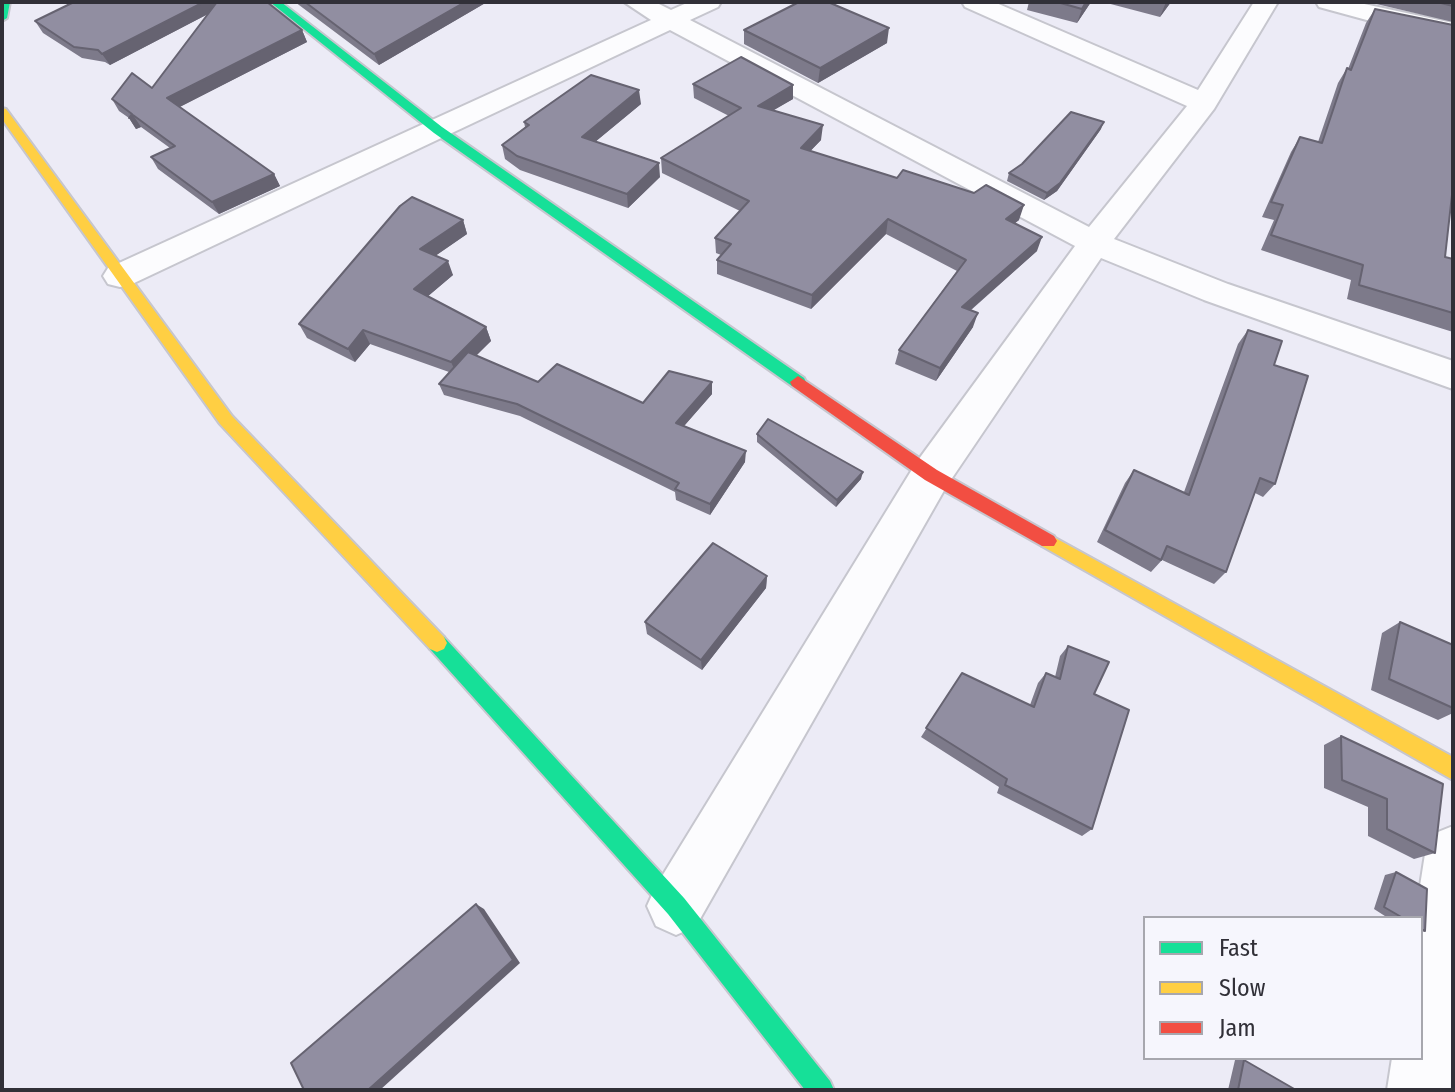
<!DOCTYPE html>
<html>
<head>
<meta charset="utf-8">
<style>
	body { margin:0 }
	#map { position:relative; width:1455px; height:1092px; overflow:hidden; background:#ecebf6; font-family:"Fira Sans Condensed",sans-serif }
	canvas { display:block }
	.frame { position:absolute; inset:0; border:4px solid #313038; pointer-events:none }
	.legend { position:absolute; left:1143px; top:916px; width:280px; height:144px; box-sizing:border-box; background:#f6f6fd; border:2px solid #a7a7ae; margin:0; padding:10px 14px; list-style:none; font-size:24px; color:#313038 }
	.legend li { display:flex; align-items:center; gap:16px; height:40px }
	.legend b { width:40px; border:2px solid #a7a7ae }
</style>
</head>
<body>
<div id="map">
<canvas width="1455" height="1092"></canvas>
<div class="frame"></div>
<ul class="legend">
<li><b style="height:10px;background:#16e098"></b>Fast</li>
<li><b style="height:10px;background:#ffcf43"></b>Slow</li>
<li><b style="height:10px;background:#f24e42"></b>Jam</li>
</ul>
</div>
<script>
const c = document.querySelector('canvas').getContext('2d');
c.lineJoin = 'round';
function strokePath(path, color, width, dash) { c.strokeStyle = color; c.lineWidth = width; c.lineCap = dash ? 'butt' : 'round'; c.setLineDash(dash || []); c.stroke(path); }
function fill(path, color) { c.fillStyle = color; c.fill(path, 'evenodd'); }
const street = new Path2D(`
	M624,2h31l16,8 18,-8h32l-3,5 -28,13 399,207 98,-121 -222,-99 -3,-5h32l204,88 56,-88h24l-64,107 -100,130 114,45 225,77v28l-249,-89 -103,-42 -155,229 -250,439 -20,9 -20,-9 -9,-20 9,-20 260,-423 159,-217 -405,-216 -538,254 -12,3 -12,-3 -5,-8 5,-8 543,-248z
	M1316,2h39l98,21v16l-68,-14 -66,-18z
	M1453,826l-2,264h-64l5,-32h29v-140h-6l10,-64 8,-20z`);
const fast = new Path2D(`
	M2,2h8l-3,16 -5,3z
	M270,2h11l161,125 362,251 2,4 -2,4h-12l-358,-253z
	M437,634l7,3 240,261 146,183 4,9h-29l-137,-176 -238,-265 -3,-6 3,-6z`);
const slow = new Path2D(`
	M2,108l4,1 226,307 212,221 3,6 -3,6 -7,3 -7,-3 -210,-225 -218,-305z
	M1048,534l405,223v23l-411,-234 -3,-5 3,-5z`);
const jam = new Path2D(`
	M798,376l139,94 117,66 3,5 -3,5h-12l-117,-66 -133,-94 -2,-4z`);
const wall = new Path2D(`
	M267,2l35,28 5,12 -128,65 95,67 6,12 -61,28 -61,-45 -7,-12 19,-9 -29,-21 -5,2 -7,-11 -10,-7 -7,-12 40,-11 56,-74 -98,51 -5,-3 -23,-4 -39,-25 -8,-12z
	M295,2h192l-108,63z
	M1029,2h62l-14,21 -50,-13z
	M1103,2h68l-11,15z
	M1368,2h85v20z
	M1375,9l70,248 8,2v73l-106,-33 4,-19 -90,-30 13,-30 -12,-3 29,-65 9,-15 18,5 20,-59 9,-15 1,1 18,-46z
	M744,30l143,13 -69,40 -74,-39z
	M693,84l100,15 -20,11 48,30 -11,11 209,69 -4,3 22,28 -67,60 3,16 -37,54 -41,-17 4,-14 58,-79 -71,-37 -75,75 -94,-35v-14l4,-5 -5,-2 -1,-15 25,-27 -78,-38 -1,-15 68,-42 -35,-18z
	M641,104l-46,38 65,35 -32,31 -108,-38 -15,-11 -3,-14 23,-18 -1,-5z
	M1101,129l-44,62 -13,9 -37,-19 2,-8z
	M463,220l4,14 -32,22 18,19 -25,21 58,31 5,14 -15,14 62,27 105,21 69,-21v12l-28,32 61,36 -35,53 -34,-15 -1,-8 -155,-76 -76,-21 -5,-11 10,-12 -79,-28 -15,18 -48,-24 -8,-14z
	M1248,330l26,35 1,119 -12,13 -8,-4 -29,79 -12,12 -52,-24 -11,12 -54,-30 28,-59 9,-13 50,22 54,-148z
	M757,434l104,45 -25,28 -79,-65z
	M767,576l-1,12 -64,82 -55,-36 -2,-12z
	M1400,622l53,23v68l-15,7 -67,-30 11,-57z
	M1068,646l26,48 -2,135 -10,7 -85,-43 2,-6 -78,-50 41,-64 68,32 8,-22 8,-10 9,4 5,-21z
	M1341,736l94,117 -21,6 -46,-23v-29l-44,-19v-43z
	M1396,872l31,17 -2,42 -4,1v-14h-33l-14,-9 11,-34z
	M1235,1060h9l52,30h-68z`);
const shadedWall = new Path2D(`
	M204,2h27l-121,63 -8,-11z
	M465,2h22l-108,63 -5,-11z
	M1086,2h5l-14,21 5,-14z
	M1166,2h5l-11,15z
	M889,28l-2,15 -69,40 2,-15z
	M302,30l5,12 -133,68 -7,-12z
	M793,85v14l-36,21 1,-14z
	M639,90l2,14 -57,47 -2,-14z
	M133,115l8,12 -5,2 -7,-11z
	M1104,122l-3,7 -44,62 -13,9 3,-7z
	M823,125l-2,15 -21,22 1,-14z
	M659,163l1,14 -32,31 -1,-14z
	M274,174l6,12 -61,28 -7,-12z
	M1024,205l-5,15 -17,13 4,-14z
	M888,219l-2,15 -75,75 1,-14z
	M463,220l4,14 -42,29 -5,-14z
	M1042,237l-5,14 -79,70 4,-14z
	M448,261l5,14 -33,28 -6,-14z
	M978,313l-5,14 -37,54 4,-13z
	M486,327l5,14 -34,34 -6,-13z
	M363,330l7,14 -15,18 -7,-13z
	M712,382v12l-35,40 -1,-11z
	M746,451l-1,11 -35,53v-11z
	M863,472l-2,7 -25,28 1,-7z
	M767,576l-1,12 -64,82 -1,-10z
	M476,904l8,5 36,54 -140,127h-12z`);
const building = new Path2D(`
	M74,2h130l-102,52 -4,-4 -24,-3 -39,-26z
	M217,2h50l35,28 -135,68 107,76 -62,28 -61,-45 24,-11 -42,-31 -4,3 3,-4 -20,-15 20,-26 20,15z
	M305,2h160l-91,52z
	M799,2h29l61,26 -69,40 -76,-38z
	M1057,2h29l-4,7z
	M1437,2h16v4z
	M1375,9l78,16v161l-8,71 8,2v54l-94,-28 4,-20 -92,-30 12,-30 -12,-3 29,-65 22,6 25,-75 4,2z
	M741,57l52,28 -35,21 65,19 -22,23 96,30 6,-8 71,23 12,-8 38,20 -18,14 36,18 -80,70 16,6 -38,55 -41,-18 67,-90 -78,-41 -76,76 -95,-35 14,-16 -16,-6 34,-37 -88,-43 80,-50 -48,-24z
	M591,75l48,15 -57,47 77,26 -32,31 -110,-38 -15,-11 27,-20 -5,-3z
	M1071,112l33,10 -44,61 -13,10 -38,-20 13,-9z
	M412,197l51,23 -43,29 28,12 -34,28 72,38 -35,35 -88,-32 -15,19 -49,-25 101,-118z
	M1248,330l34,11 -8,24 34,11 -33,108 -15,-6 -34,94 -59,-26 -6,14 -56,-30 29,-60 55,25z
	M468,352l70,30 19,-18 86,39 26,-32 43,11 -36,41 70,28 -36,53 -35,-15 4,-6 -162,-79 -78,-20z
	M768,419l95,53 -26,28 -80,-66z
	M713,543l54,33 -66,84 -56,-38z
	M1400,622l53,23v63l-64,-29z
	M1068,646l41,16 -15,32 35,16 -37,119 -87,-44 2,-6 -81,-51 36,-55 72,34 12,-34 14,6z
	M1341,736l102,48 -8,69 -48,-24v-30l-45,-19z
	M1396,872l31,17 -2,42 -4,-2v-11h-18l-19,-11z
	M476,904l37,56 -145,130h-64l-13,-27z
	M1244,1060l52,30h-58z`);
strokePath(street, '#c6c6ce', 4);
strokePath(fast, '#c6c6ce', 4);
strokePath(slow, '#c6c6ce', 4);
strokePath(jam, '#c6c6ce', 4);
fill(street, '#fcfcfe');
fill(fast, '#16e098');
fill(slow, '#ffcf43');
fill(jam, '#f24e42');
fill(wall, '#7d7a8a');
fill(shadedWall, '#666371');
fill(building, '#918ea1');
strokePath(building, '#666371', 2);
</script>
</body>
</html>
